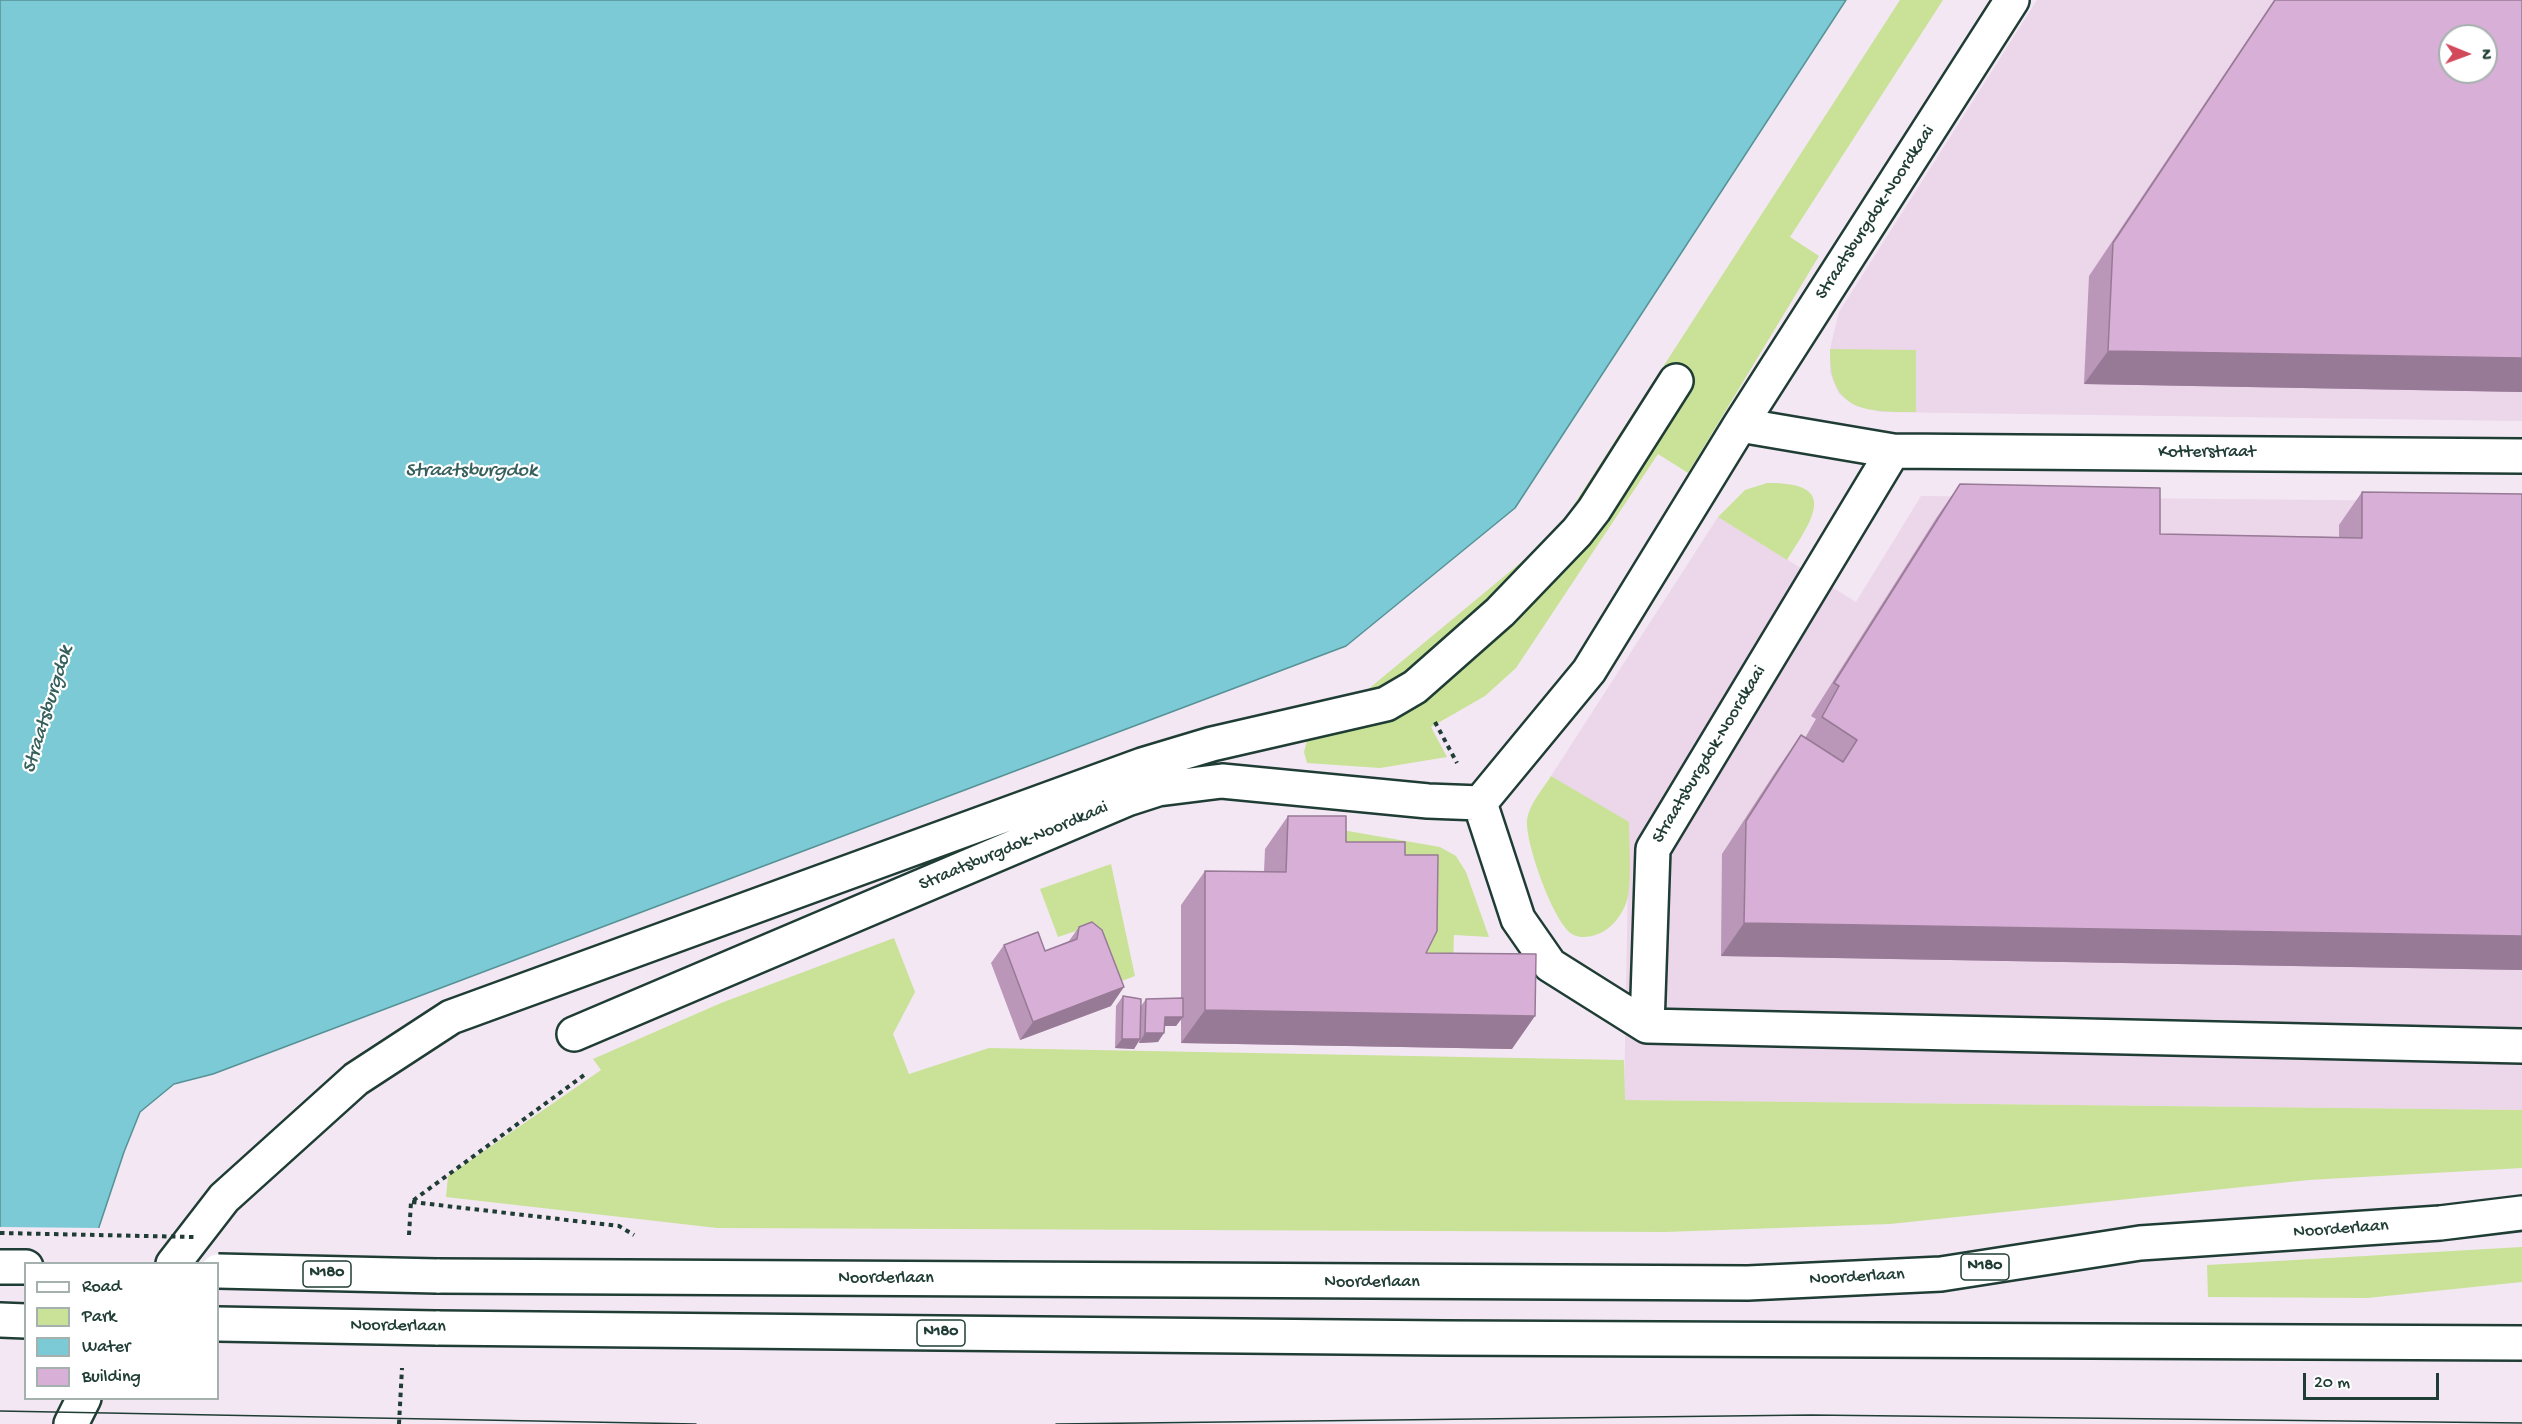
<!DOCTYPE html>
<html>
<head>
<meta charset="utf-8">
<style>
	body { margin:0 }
	#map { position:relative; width:2522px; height:1424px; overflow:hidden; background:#f3e7f3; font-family:"Gochi Hand",sans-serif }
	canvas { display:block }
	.legend { position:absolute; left:24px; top:1262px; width:195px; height:138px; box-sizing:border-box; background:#fff; border:2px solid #a5b1ae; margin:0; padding:8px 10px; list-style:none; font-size:18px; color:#1f3d34 }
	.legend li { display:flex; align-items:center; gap:12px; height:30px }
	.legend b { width:30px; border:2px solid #a5b1ae }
	.north { position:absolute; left:2438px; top:24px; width:60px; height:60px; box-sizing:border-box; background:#fff; border:2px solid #a5b1ae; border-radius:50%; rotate:91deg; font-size:16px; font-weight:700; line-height:24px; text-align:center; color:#1f3d34 }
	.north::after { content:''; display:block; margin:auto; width:21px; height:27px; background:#d1495b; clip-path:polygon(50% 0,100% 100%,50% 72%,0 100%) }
	.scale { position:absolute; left:2303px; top:1373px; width:136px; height:27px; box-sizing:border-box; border:3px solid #1f3d34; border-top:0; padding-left:8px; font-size:18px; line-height:21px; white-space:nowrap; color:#1f3d34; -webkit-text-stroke:4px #fff; paint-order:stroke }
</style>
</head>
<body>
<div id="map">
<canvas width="2522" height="1424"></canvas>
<ul class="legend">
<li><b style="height:8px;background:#fff"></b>Road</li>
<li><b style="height:16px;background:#c9e298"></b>Park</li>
<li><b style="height:16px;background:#7bcad6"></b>Water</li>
<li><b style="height:16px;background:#d8afd6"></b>Building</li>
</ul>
<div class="north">N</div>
<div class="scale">20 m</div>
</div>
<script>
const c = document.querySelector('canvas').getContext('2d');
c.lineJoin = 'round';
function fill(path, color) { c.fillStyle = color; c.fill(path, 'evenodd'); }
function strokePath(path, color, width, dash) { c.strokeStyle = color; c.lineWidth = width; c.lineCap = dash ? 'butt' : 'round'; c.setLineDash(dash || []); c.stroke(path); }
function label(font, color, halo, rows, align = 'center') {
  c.font = font + ' "Gochi Hand",sans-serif'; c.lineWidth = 4.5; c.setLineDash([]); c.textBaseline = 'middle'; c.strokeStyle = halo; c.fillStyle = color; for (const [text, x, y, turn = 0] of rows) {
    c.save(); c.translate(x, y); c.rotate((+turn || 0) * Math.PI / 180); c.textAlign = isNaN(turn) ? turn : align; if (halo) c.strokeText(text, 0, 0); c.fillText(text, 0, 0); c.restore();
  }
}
const built = new Path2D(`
	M2037,0h485v421l-641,-9 -25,-6 -17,-12 -9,-21v-24l9,-37zM2450,36h36v36h-36z
	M1921,496l601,6v608l-898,-10 5,-277 -78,-47 167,-259 138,85z`);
const green = new Path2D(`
	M1900,0h43l-153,237 29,19 -131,217 -30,-19 -142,214 -31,28 -54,31 16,30 -67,11 -73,-5 -3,-11 3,-12 248,-206z
	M1830,349l86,1v62c-51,0 -87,0 -86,-63z
	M1767,483c74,-1 45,37 20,77l-69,-43 27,-27z
	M1551,776l78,46c0,20 3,62 -2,78 -4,14 -15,29 -29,34 -8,3 -18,5 -26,0 -19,-12 -47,-92 -45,-114 2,-16 16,-31 24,-44z
	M1296,822l144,25 16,9 10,16 23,65 -35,-2 -1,29h-39z
	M1111,864l24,112 -24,9 -23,-58 -30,10 -18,-48z
	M894,938l21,54 -22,42 16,40 80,-26 635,12 1,40 897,10v58l-213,12 -419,44 -225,8 -948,-4 -271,-31 2,-21 153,-106 -8,-11 128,-56z
	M2522,1247v35l-155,16 -159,-1 -1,-32z`);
const water = new Path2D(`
	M0,0h1846l-331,508 -169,138 -1133,428 -39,10 -34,28 -16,40 -37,111 -61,1v134l-26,26z`);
const pier = new Path2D(`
	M0,1227l102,1 -12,36h-64v134h19l-8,26h-37z`);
const path = new Path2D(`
	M1435,722l22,41
	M412,1202l207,24 15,9
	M409,1235l2,-33 176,-129
	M399,1424l3,-56`);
const minor = new Path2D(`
	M1740,425l153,26 629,5
	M1480,803l38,116 32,46 97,61 875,20
	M1480,803l109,-132 151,-246 272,-425
	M1647,1026l6,-177 240,-398
	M574,1034l553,-235 31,-10 64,-8 206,20 52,2
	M173,1264l51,-66 132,-119 95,-62 691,-252 70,-21 174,-40 29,-17 85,-75 77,-80 17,-22 82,-129
	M71,1424l13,-26`);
const major = new Path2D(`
	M0,1267h26
	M437,1276l1311,7 193,-9 199,-31 300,-20 82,-10
	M0,1320l26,1
	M436,1328l1009,10 1077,5`);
const tram = new Path2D(`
	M0,1411l696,13
	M1056,1424l755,-9 711,8`);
const pathBridge = new Path2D(`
	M0,1233l194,4`);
const majorBridge = new Path2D(`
	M218,1271l219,5
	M218,1324l218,4`);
const wall = new Path2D(`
	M2274,0h248v392l-438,-8 5,-108z
	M1960,484l200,50 179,3v-12l23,-33 160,2v476l-801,-14 1,-102 56,-86 23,-33 4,3 11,-19 -5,-3 126,-199z
	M1288,816l58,26 59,13 21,98 86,96 -331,-6v-24l-5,7h-11l-7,16 -19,1v-2l-5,8 -19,-1 1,-42 7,-10 18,10 5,-7 35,-1v-93l24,-34 59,1 1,-23z
	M1079,927l32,79 -91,34 -29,-77 13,-18 41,6 24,-10z`);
const shadedWall = new Path2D(`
	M2108,351l414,7v34l-438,-8z
	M1744,923l778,13v34l-801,-14z
	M1124,987l-13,19 -91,34 13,-18z
	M1205,1010l330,6 -23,33 -331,-6z
	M1165,1017h18l-7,9h-18z
	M1145,1033h19l-6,9 -19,1z
	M1122,1039h18l-6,10 -19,-1z`);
const building = new Path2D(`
	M2275,0h247v358l-414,-7 5,-108zM2450,36h36v36h-36z
	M1960,484l200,4v46l202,4v-46l160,2v442l-778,-13 2,-102 55,-86 42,27 14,-22 -35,-23 17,-31 -5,-3z
	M1288,816h58v26h59v13h33l-1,76 -11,22 110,1 -1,62 -330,-6v-139l81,1z
	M1092,922l10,8 22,57 -91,35 -29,-77 34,-13 7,19 32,-12 2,-12z
	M1123,996l18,3 -1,40h-18z
	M1183,998v19h-18l-1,16h-19l1,-34z`);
const shields = [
	[1985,1267,48],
	[327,1274,48],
	[941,1333,48]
];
const shieldNames = [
	["N180",1985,1267],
	["N180",327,1274],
	["N180",941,1333]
];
const streetNames = [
	["Straatsburgdok-Noordkaai",1876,213,-57],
	["Kotterstraat",2207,453],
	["Straatsburgdok-Noordkaai",1710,755,-59],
	["Straatsburgdok-Noordkaai",1014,847,-23],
	["Noorderlaan",2341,1230,-4],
	["Noorderlaan",1857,1278,-3],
	["Noorderlaan",886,1279],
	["Noorderlaan",1372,1283],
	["Noorderlaan",398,1327,1]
];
const waterNames = [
	["Straatsburgdok",471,472],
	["Straatsburgdok",49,710,-73]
];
fill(built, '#ebd6ea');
fill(green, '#c9e298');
fill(water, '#7bcad6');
strokePath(water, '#569295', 1.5);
fill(pier, '#f3e7f3');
strokePath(minor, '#1f3d34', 38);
strokePath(major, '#1f3d34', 38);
strokePath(path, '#1f3d34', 4, [4.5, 4.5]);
strokePath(minor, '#fff', 33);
strokePath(major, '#fff', 33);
strokePath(tram, '#1f3d34', 1.5);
strokePath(majorBridge, '#1f3d34', 38, []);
strokePath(pathBridge, '#1f3d34', 4, [4.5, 4.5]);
strokePath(majorBridge, '#fff', 33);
fill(wall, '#ba96b8');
fill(shadedWall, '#977a96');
fill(building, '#d8afd6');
strokePath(building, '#977a96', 1.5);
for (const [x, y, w] of shields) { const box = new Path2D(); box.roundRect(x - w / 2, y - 13, w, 26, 4.5); c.fillStyle = '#fff'; c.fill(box); strokePath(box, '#1f3d34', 1.5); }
label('bold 16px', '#1f3d34', null, shieldNames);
label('18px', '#1f3d34', '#fff', streetNames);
label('italic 20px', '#36605c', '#fff', waterNames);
</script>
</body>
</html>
